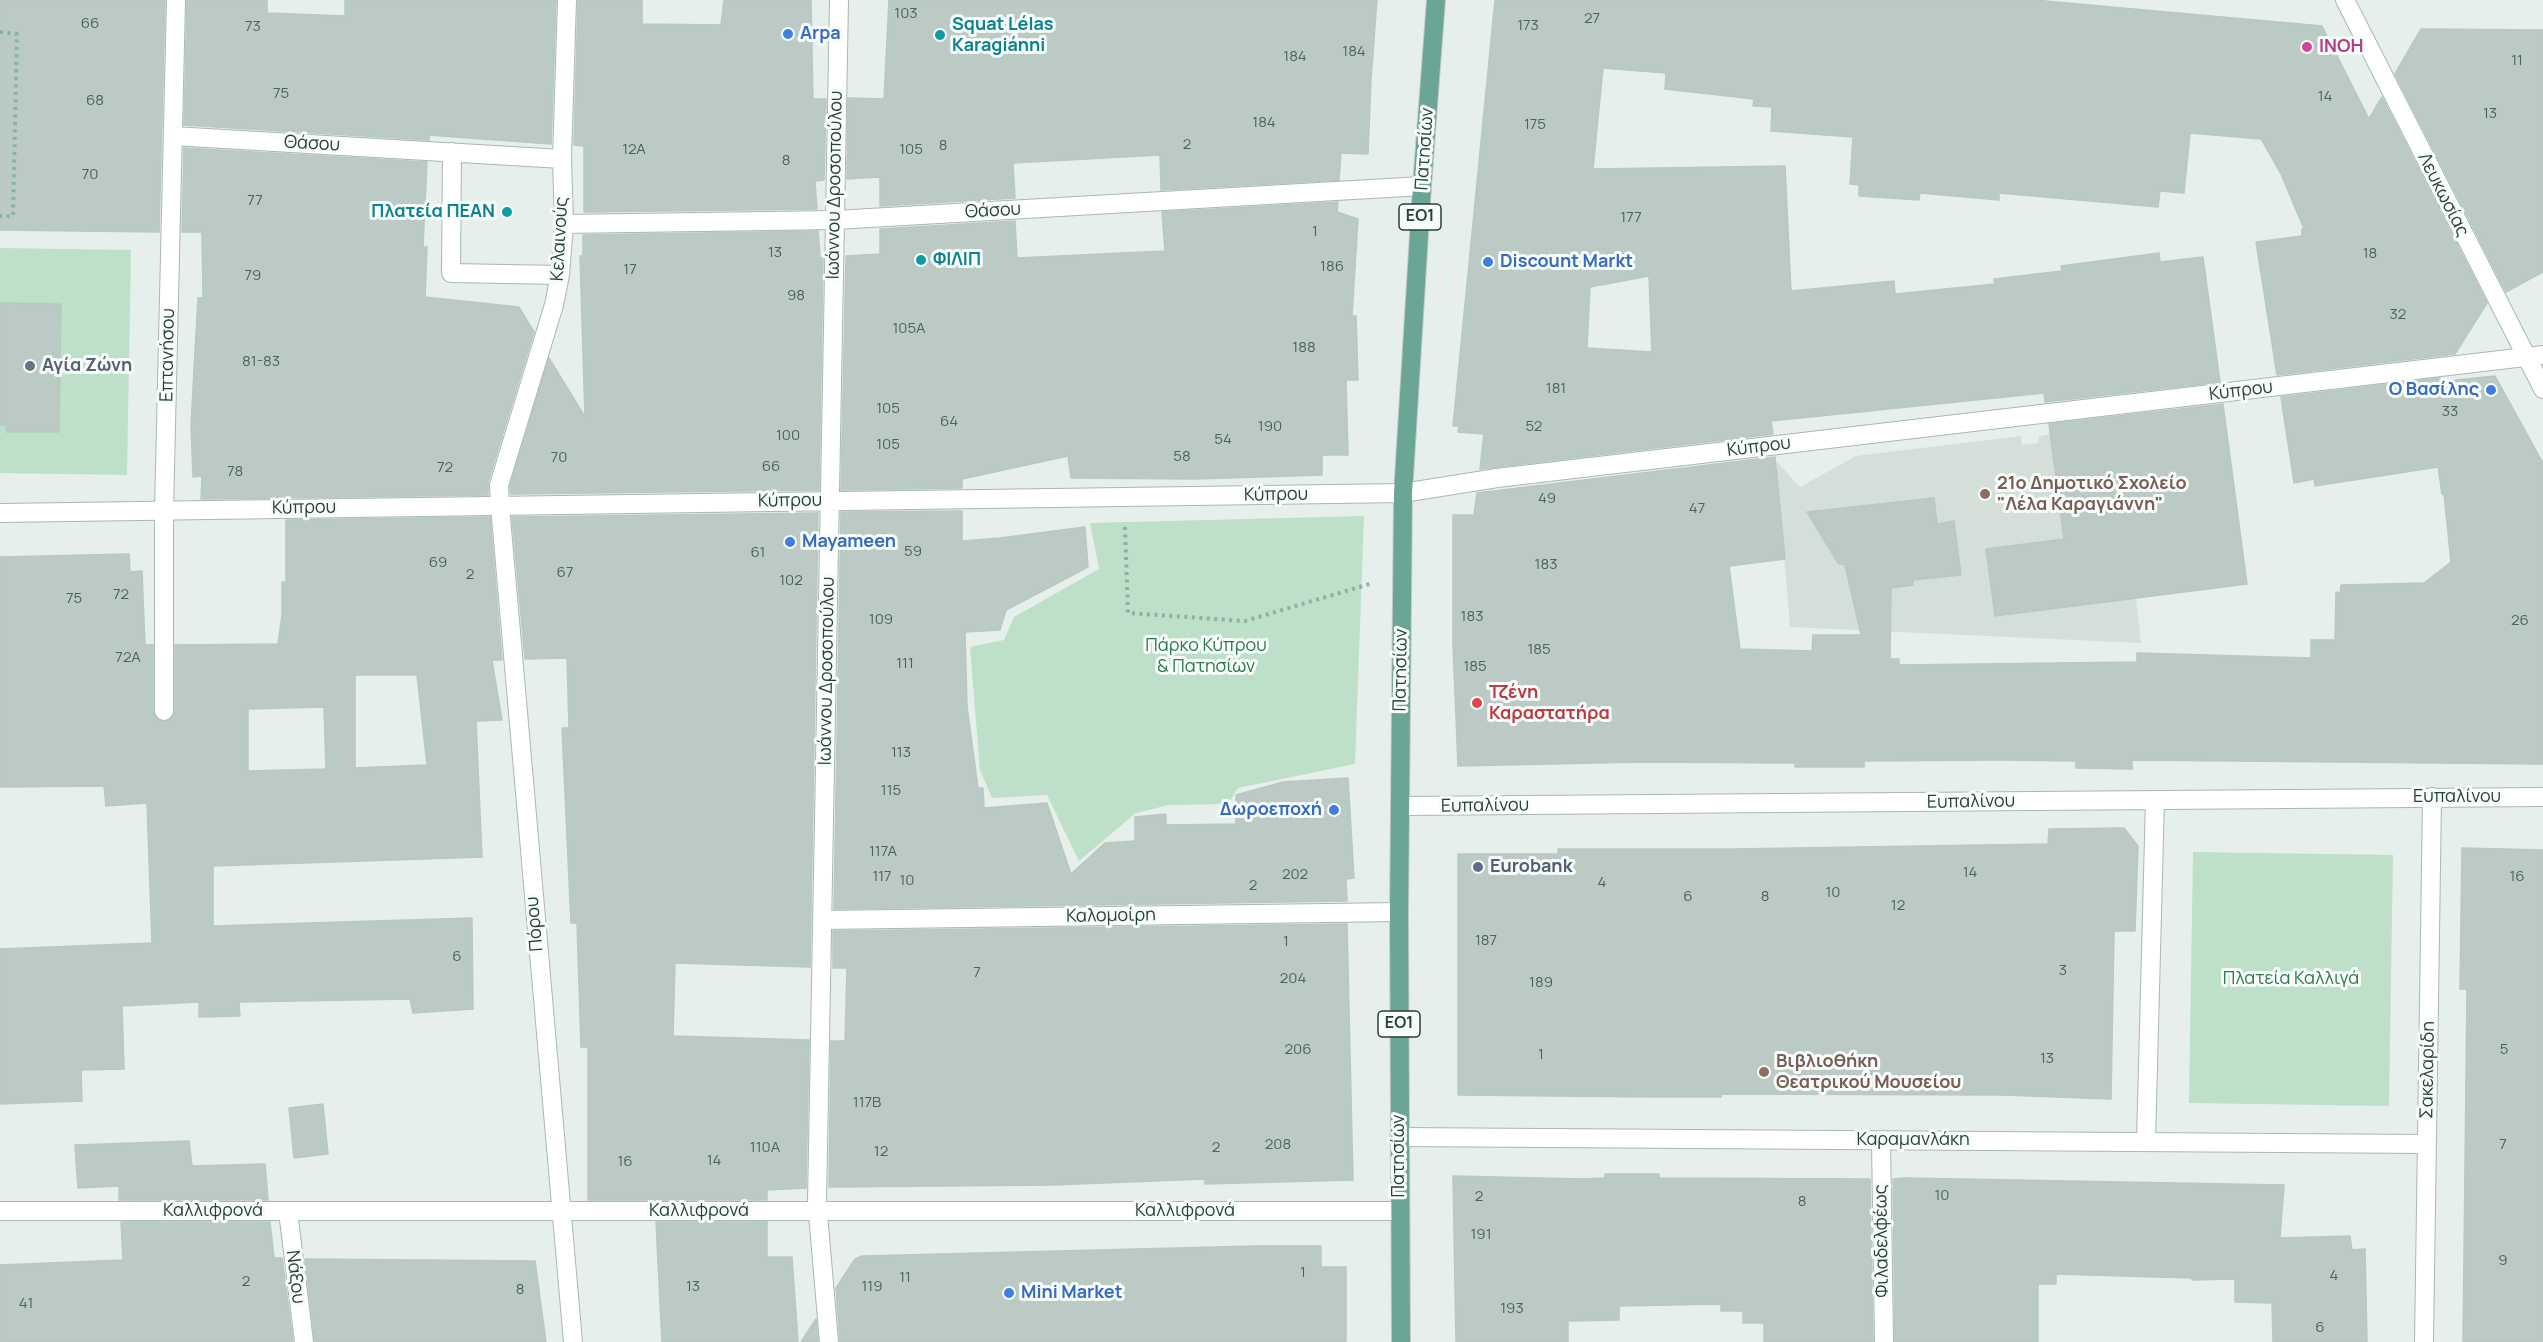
<!DOCTYPE html>
<html>
<head>
<meta charset="utf-8">
<style>
	body { margin:0 }
	canvas { display:block; background:#e6efeb }
</style>
</head>
<body>
<canvas width="2543" height="1342"></canvas>
<script>
const c = document.querySelector('canvas').getContext('2d');
c.lineJoin = 'round';
function fill(path, color) { c.fillStyle = color; c.fill(path, 'evenodd'); }
function strokePath(path, color, width, dash) { c.strokeStyle = color; c.lineWidth = width; c.lineCap = dash ? 'butt' : 'round'; c.setLineDash(dash || []); c.stroke(path); }
function label(font, color, halo, rows, align = 'center') {
  c.font = font + ' Manrope,sans-serif'; c.lineWidth = 6; c.setLineDash([]); c.textBaseline = 'middle'; c.strokeStyle = halo; c.fillStyle = color; for (const [text, x, y, turn = 0] of rows) {
    c.save(); c.translate(x, y); c.rotate((+turn || 0) * Math.PI / 180); c.textAlign = isNaN(turn) ? turn : align; if (halo) c.strokeText(text, 0, 0); c.fillText(text, 0, 0); c.restore();
  }
}
const built = new Path2D(`
	M2073,430l63,168 5,45 -351,-16 -14,-166 24,26 56,-31 165,-20 1,9 16,-2 1,-7z`);
const green = new Path2D(`
	M0,248l131,2 -4,225 -127,-2z
	M1364,516l-9,248 -117,24 -10,16 -59,1 -33,8 -57,48 -32,-66 -55,3 -12,-28 -10,-123 34,-7 10,-23 85,-48 -9,-46z
	M2193,852l200,3 -4,251 -200,-3z`);
const building = new Path2D(`
	M0,0h165l-6,232 -159,-2z
	M187,0h80v13l78,3v-16h211l-5,144 -122,-9v5l-245,-15z
	M578,0h64v24l79,1 3,-25h87l2,99h13l-2,81 -9,1 2,28 -233,3v-66l-10,-1z
	M889,0h488l-6,79 -3,75 -27,-1 -2,27 -178,10 -1,-35 -147,8 2,35 -135,8v-29l-33,2 1,-81 36,1z
	M1495,0h539l288,26 47,93 13,-22 105,206 -32,51 -178,21 -21,-133 46,-6v-7h2l-23,-55 -20,-35 -71,-6 -6,60 -24,-2 -2,16 -159,-14v7l-79,-7 -1,7 -60,-4v-11l-9,-1 3,-47 -82,-6 1,-24 -19,-1 1,-7 -89,-10 1,-16 -63,-5 -10,101 192,-3 6,125 103,-10 1,13 100,-10 -1,-5 68,-8 -1,-5 98,-13 1,9 43,-5 17,125 -175,20 -1,-9 -273,28 2,13 -293,35 4,-35 -26,-2 1,-6h-6zM1649,276l3,76 -65,-4 3,-61z
	M2421,29l122,1v242l-37,20 -111,-218z
	M184,148l243,14 -4,85h4l-2,50 94,10 15,25 -46,150v13l-287,4 1,-23 -9,1 -2,-52 7,-127h5l-1,-66h-20z
	M1338,202l-1,10 21,7 -6,97h4l2,64h-12l2,75h-26v20l-127,4 -124,-1 -3,-22 -106,23v9l-121,2 5,-234 34,-2v-25l135,-8 2,37 148,-7 -3,-39z
	M818,231l2,27h3l-4,232 -308,4 -1,-8 39,-128 36,59 -5,-161h3v-21z
	M0,303l61,1 -2,128h-53v-7h-6z
	M2495,376l48,87v301l-411,-4v9l-56,-1v-7l-75,-1 -137,1v6h-69v-4l-153,-1 -184,4 -5,-121v-130h21l3,-22 298,-36 10,102 -56,7 11,83 72,2 1,-16h48l-16,-70 -7,-2 -31,-51 127,-14 3,26 17,-3 7,54 -48,5v5l-22,3 -1,71h9v6l238,-3v-9l174,5v-18h24l1,-48 4,1 1,-8 83,-2 27,-21 -7,-68h-2l-4,-27 -123,19 -1,-7 -20,4 -13,-86 159,-19 -3,4z
	M2223,404l24,180 -252,32 -9,-67 78,-10 -15,-115z
	M962,511v30l38,-3 85,-11 3,40 -82,43 -6,20 -35,2 2,74 11,82h5l1,20 63,-5 24,71 34,-31 30,-2v-24l31,-3v11l70,-1v-29l47,-13 65,-4 6,100 -8,1 1,22 -513,8 7,-397z
	M818,513l-8,454 -135,-4 -2,73 136,4 -3,148 -39,2v10h-179v-153h-7l-4,-124h-6l-9,-195h7l-2,-70 -42,1 -13,-142z
	M490,517l12,143h-10l10,60 -26,1 6,136 -269,9v60l259,-8 1,91 -60,4 -3,-14 -171,3 1,14 -41,1v-15l-77,4 2,63 -43,1 1,31 -82,3v-155l152,-6 -5,-140 -41,3 -2,-20 -104,1v-230l129,-3 1,18 12,-1 3,74h8v67l5,8 7,2 8,-5 2,-5v-67l103,-1 4,-29v-33h4v-62zM355,675h62l10,90 -72,3zM324,707l2,62 -78,2v-62z
	M2124,828l14,18 -3,85h-21l-3,168 -108,-4 -282,-1v3h-69l-194,-2v-241h100v-5h174l316,-5 1,-15z
	M2462,848l81,2v492h-80l4,-353h-7z
	M1347,924l6,256 -148,4v-5l-153,6 -223,2 2,-146h14l2,-73h-14v-37z
	M323,1104l5,50 -34,4 -5,-50z
	M189,1141l3,25 73,-2 3,36h-149v-14l-41,2 -3,-43z
	M1605,1174h54v4l211,1 3,163h-109v-19h-21v-12h-22v-7l-102,2v14l-51,1v21h-112l-3,-166 132,3 20,-1z
	M1906,1178l378,7 -4,53 70,-2 2,14 13,-1 2,93h-94l-1,-39 -37,-1v-23l-43,1v-2l-136,-4v10h-18v58h-143l-2,-163z
	M121,1222h149l4,36h8l11,84h-293v-77l123,-5z
	M656,1222h111v35h25l6,85h-136z
	M1255,1246h66v21h25v75h-506l-4,-54 19,-29 7,-3z
	M305,1259l230,2 11,81h-231z
	M816,1319l2,23h-17z`);
const path = new Path2D(`
	M0,32l17,2 -4,182h-13
	M1125,527l3,86 117,8 128,-38`);
const pedestrian = new Path2D(`
	M173,136l389,23
	M452,152l-1,121 109,2
	M564,224l271,-4
	M500,506l-1,-21 55,-180 6,-30 4,-51 -2,-65 5,-159`);
const minor = new Path2D(`
	M2345,0l198,389
	M835,220l587,-34
	M1403,493l94,-15 1046,-123
	M500,506l73,836
	M164,711v-200l12,-511
	M1400,806l1143,-9
	M823,920l576,-8
	M1399,1137l1028,7
	M1881,1140l3,202
	M2146,1141l9,-341
	M288,1211l16,131
	M2424,1342l8,-545`);
const tertiary = new Path2D(`
	M0,513l1403,-20
	M0,1211h1399
	M829,1342l-12,-140 22,-1202`);
const primary = new Path2D(`
	M1401,1342l-2,-430 4,-419 19,-307 14,-186`);
const markers = [
	[788,34,6,"#3f7fe0"],
	[940,35,6,"#0f9aa8"],
	[2307,47,6,"#d1479c"],
	[507,212,6,"#0f9aa8"],
	[921,260,6,"#0f9aa8"],
	[1488,262,6,"#3f7fe0"],
	[30,366,6,"#6b7280"],
	[2491,390,6,"#3f7fe0"],
	[1985,494,6,"#8d6e63"],
	[790,542,6,"#3f7fe0"],
	[1477,703,6,"#e0444e"],
	[1334,810,6,"#3f7fe0"],
	[1478,867,6,"#5c6f8a"],
	[1764,1072,6,"#8d6e63"],
	[1009,1293,6,"#3f7fe0"]
];
const numberNames = [
	["103",906,14],
	["27",1592,19],
	["66",90,24],
	["173",1528,26],
	["73",253,27],
	["184",1354,52],
	["184",1295,57],
	["11",2517,61],
	["75",281,94],
	["14",2325,97],
	["68",95,101],
	["13",2490,114],
	["184",1264,123],
	["175",1535,125],
	["2",1187,145],
	["8",943,146],
	["12Α",634,150],
	["105",911,150],
	["8",786,161],
	["70",90,175],
	["77",255,201],
	["177",1631,218],
	["1",1315,232],
	["13",775,253],
	["18",2370,254],
	["186",1332,267],
	["17",630,270],
	["79",253,276],
	["98",796,296],
	["32",2398,315],
	["105Α",909,329],
	["188",1304,348],
	["81-83",261,362],
	["181",1556,389],
	["105",888,409],
	["33",2450,412],
	["64",949,422],
	["190",1270,427],
	["52",1534,427],
	["100",788,436],
	["54",1223,440],
	["105",888,445],
	["58",1182,457],
	["70",559,458],
	["66",771,467],
	["72",445,468],
	["78",235,472],
	["49",1547,499],
	["47",1697,509],
	["59",913,552],
	["61",758,553],
	["69",438,563],
	["183",1546,565],
	["67",565,573],
	["2",470,575],
	["102",791,581],
	["72",121,595],
	["75",74,599],
	["183",1472,617],
	["109",881,620],
	["26",2520,621],
	["185",1539,650],
	["72Α",128,658],
	["111",905,664],
	["185",1475,667],
	["113",901,753],
	["115",891,791],
	["117Α",883,852],
	["14",1970,873],
	["202",1295,875],
	["117",882,877],
	["16",2517,877],
	["10",907,881],
	["4",1602,883],
	["2",1253,886],
	["10",1833,893],
	["6",1688,897],
	["8",1765,897],
	["12",1898,906],
	["187",1486,941],
	["1",1286,942],
	["6",457,957],
	["3",2063,971],
	["7",977,973],
	["204",1293,979],
	["189",1541,983],
	["206",1298,1050],
	["5",2504,1050],
	["1",1541,1055],
	["13",2047,1059],
	["117B",867,1103],
	["208",1278,1145],
	["7",2503,1145],
	["110Α",765,1148],
	["2",1216,1148],
	["12",881,1152],
	["14",714,1161],
	["16",625,1162],
	["10",1942,1196],
	["2",1479,1197],
	["8",1802,1202],
	["191",1481,1235],
	["9",2503,1261],
	["1",1303,1273],
	["4",2334,1276],
	["11",905,1278],
	["2",246,1282],
	["13",693,1287],
	["119",872,1287],
	["8",520,1290],
	["41",26,1304],
	["193",1512,1309],
	["6",2320,1328]
];
const shields = [
	[1420,217,42],
	[1399,1024,42]
];
const shieldNames = [
	["ΕΟ1",1420,217],
	["ΕΟ1",1399,1024]
];
const cultureNames = [
	["Squat Lélas",952,25],
	["Karagiánni",952,46],
	["Πλατεία ΠΕΑΝ",495,212,"right"],
	["ΦΙΛΙΠ",933,260]
];
const shopNames = [
	["Arpa",800,34],
	["Discount Markt",1500,262],
	["Ο Βασίλης",2479,390,"right"],
	["Mayameen",802,542],
	["Δωροεποχή",1322,810,"right"],
	["Mini Market",1021,1293]
];
const hotelNames = [
	["ΙNOH",2319,47]
];
const streetNames = [
	["Θάσου",312,144,3],
	["Πατησίων",1425,149,-86],
	["Ιωάννου Δροσοπούλου",835,185,-89],
	["Λευκωσίας",2443,195,63],
	["Θάσου",993,211,-3],
	["Κελαινούς",560,239,-87],
	["Επτανήσου",168,355,-89],
	["Κύπρου",2241,391,-7],
	["Κύπρου",1759,447,-7],
	["Κύπρου",1276,495,-1],
	["Κύπρου",790,501,-1],
	["Κύπρου",304,508,-1],
	["Πατησίων",1401,670,-89],
	["Ιωάννου Δροσοπούλου",827,671,-89],
	["Ευπαλίνου",2457,797],
	["Ευπαλίνου",1971,802,-1],
	["Ευπαλίνου",1485,806,-1],
	["Καλομοίρη",1111,916,-1],
	["Πόρου",535,924,-95],
	["Σακελαρίδη",2428,1070,-89],
	["Καραμανλάκη",1913,1140],
	["Πατησίων",1399,1156,-90],
	["Καλλιφρονά",213,1211],
	["Καλλιφρονά",699,1211],
	["Καλλιφρονά",1185,1211],
	["Φιλαδελφέως",1882,1241,-91],
	["Νάξου",295,1277,83]
];
const worshipNames = [
	["Αγία Ζώνη",42,366]
];
const educationNames = [
	["21ο Δημοτικό Σχολείο",1997,484],
	["\"Λέλα Καραγιάννη\"",1997,505],
	["Βιβλιοθήκη",1776,1062],
	["Θεατρικού Μουσείου",1776,1083]
];
const parkNames = [
	["Πάρκο Κύπρου",1206,646],
	["& Πατησίων",1206,667],
	["Πλατεία Καλλιγά",2291,979]
];
const healthNames = [
	["Τζένη",1489,693],
	["Καραστατήρα",1489,714]
];
const serviceNames = [
	["Eurobank",1490,867]
];
fill(built, '#d4dfda');
fill(green, '#bfe0c8');
fill(building, '#bbcac4');
strokePath(building, '#b8c9c2', 1.5);
strokePath(pedestrian, '#a8b8b2', 20);
strokePath(minor, '#a8b8b2', 20);
strokePath(tertiary, '#a8b8b2', 20);
strokePath(primary, '#c2cac8', 20);
strokePath(path, '#86b3a5', 4, [3, 4.5]);
strokePath(pedestrian, '#fff', 18);
strokePath(minor, '#fff', 18);
strokePath(tertiary, '#fff', 18);
strokePath(primary, '#6aa596', 18);
for (const [x, y, r, color] of markers) { const dot = new Path2D(); dot.arc(x, y, r, 0, 2 * Math.PI); c.fillStyle = color; c.fill(dot); strokePath(dot, '#f7fbf9', 2); }
label('15px', '#4a645c', null, numberNames);
for (const [x, y, w] of shields) { const box = new Path2D(); box.roundRect(x - w / 2, y - 13, w, 26, 4.5); c.fillStyle = '#f7fbf9'; c.fill(box); strokePath(box, '#24423a', 1.5); }
label('bold 16px', '#24423a', null, shieldNames);
label('bold 18px', '#0d838f', '#f7fbf9', cultureNames, 'left');
label('bold 18px', '#366cbe', '#f7fbf9', shopNames, 'left');
label('bold 18px', '#b23c85', '#f7fbf9', hotelNames, 'left');
label('18px', '#24423a', '#f7fbf9', streetNames);
label('bold 18px', '#5b616d', '#f7fbf9', worshipNames, 'left');
label('bold 18px', '#785e54', '#f7fbf9', educationNames, 'left');
label('18px', '#2d7a4b', '#f7fbf9', parkNames);
label('bold 18px', '#be3a42', '#f7fbf9', healthNames, 'left');
label('bold 18px', '#4e5e75', '#f7fbf9', serviceNames, 'left');
</script>
</body>
</html>
